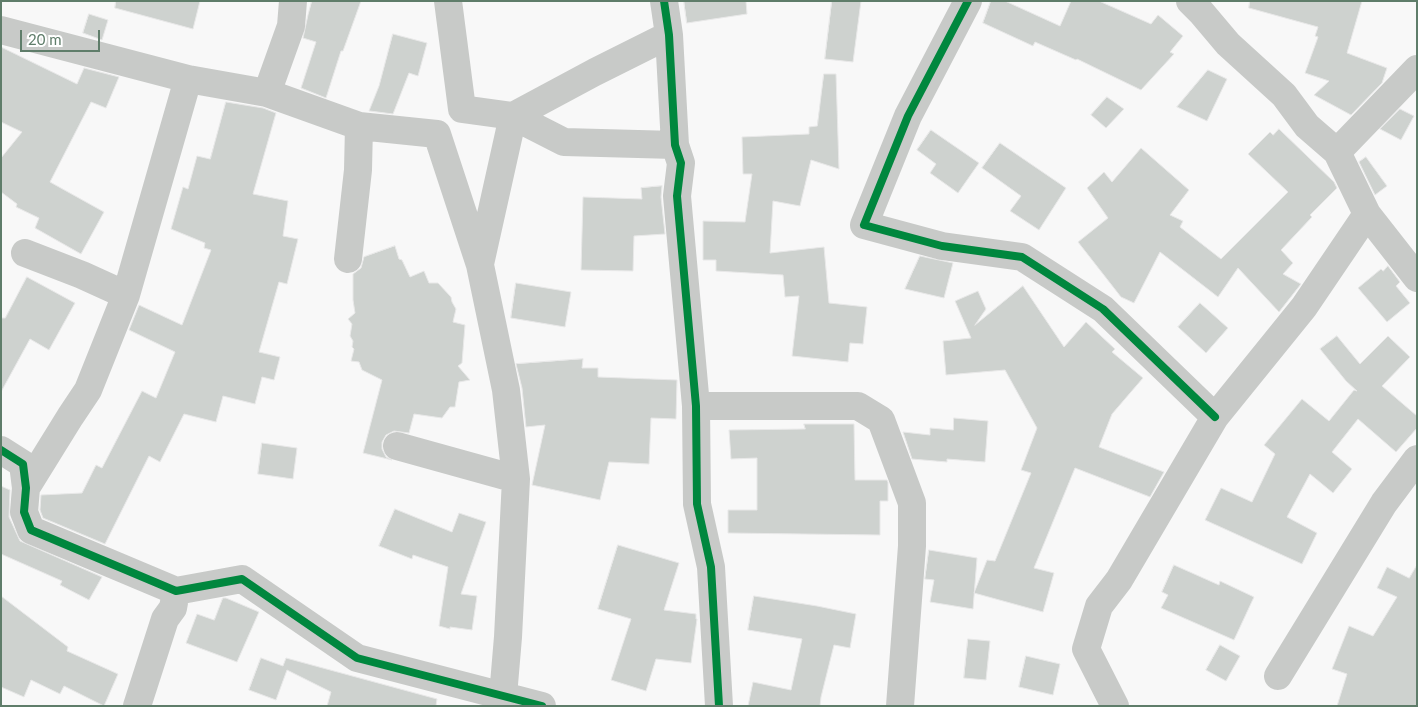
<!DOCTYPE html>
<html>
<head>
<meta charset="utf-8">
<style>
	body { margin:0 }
	#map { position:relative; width:1418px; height:707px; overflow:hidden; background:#f8f8f8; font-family:Lato,sans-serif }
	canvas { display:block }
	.frame { position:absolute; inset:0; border:2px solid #5f7d6a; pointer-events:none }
	.scale { position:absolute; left:20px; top:30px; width:80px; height:22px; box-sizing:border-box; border:2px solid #5f7d6a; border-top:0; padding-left:6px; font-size:15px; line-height:18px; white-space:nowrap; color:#5f7d6a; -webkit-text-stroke:4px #fff; paint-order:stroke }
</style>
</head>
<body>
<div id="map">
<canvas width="1418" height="707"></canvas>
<div class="frame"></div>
<div class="scale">20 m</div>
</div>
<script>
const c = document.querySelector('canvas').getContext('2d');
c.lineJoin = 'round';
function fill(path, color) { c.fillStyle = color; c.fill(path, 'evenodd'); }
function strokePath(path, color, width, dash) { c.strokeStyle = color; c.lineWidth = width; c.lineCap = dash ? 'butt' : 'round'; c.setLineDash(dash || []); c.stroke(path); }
const building = new Path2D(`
	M116,1h84l-7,28 -78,-21z
	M312,1h49l-18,50h-2l-15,47 -25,-10 15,-46 -13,-4 5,-23z
	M684,1h62l1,13 -60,9z
	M832,1h29l-8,61 -28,-3z
	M991,1h14l55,25 11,-25h28l52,23 7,-9 25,21 -13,16 4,2 -33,36 -64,-31 -1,1 -41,-18 -2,4 -50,-23z
	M1250,1h112l-15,52 40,15 -5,15 -31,32 -37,-20 15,-14 -24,-8 13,-36 -3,-1 3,-9 -69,-19z
	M89,14l19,6 -6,20 -19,-7z
	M393,34l34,9 -9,33 -9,-3 -16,41 -23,-3h-1l10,-25z
	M1,47l76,37 7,-16 35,9 -13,31 -15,-6 -41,80 54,30 -23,42 -46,-26 4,-10 -23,-11 1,-3 -16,-12v-34l21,-26 -21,-10z
	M1208,70l19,9 -20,42 -30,-14z
	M824,74h12l3,95 -28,-9 -11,46 -27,-5 -3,52 54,-6 5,56 38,4 -4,37 -13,-1 -2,19 -56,-6 7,-60 -14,1 -2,-22 -67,-4v-11h-13v-39l42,1 7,-48h-9l-1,-37 67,-3v-7l8,-1z
	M1107,97l17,12 -18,19 -15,-13z
	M226,102l37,6 13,5 -23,81 35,7 -5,35 15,3 -11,45 -8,-2 -20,70 21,5 -6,23 -12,-3 -7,27 -32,-8 -7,26 -32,-8 -24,48 -11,-6 -44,88 -62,-26 -3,-8 1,-15 41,-2 14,-28 6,3 40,-77 14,7 19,-46 -46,-22 10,-25 43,20 29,-75 -7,-2 1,-5 -34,-14 12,-42 5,2 9,-33 13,3z
	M1400,109l14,7 -13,24 -21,-11z
	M1279,129l55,53 3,6 -27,27 2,2 -31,33 12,13 -10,11 18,10 -22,28 -41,-44 -20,29 -58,-45 -26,51 -13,-6 -43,-55 30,-24 -21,-30 17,-16 8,10 29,-34 48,42 -19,25 13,6 -3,6 41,32 67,-67 -40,-38 22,-22 3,3z
	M931,130l48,33 -21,30 -28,-20 6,-9 -19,-14z
	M1000,143l66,45 -27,42 -29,-19 11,-15 -39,-28z
	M1366,157l21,29 -12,9 -16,-33z
	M662,186l-1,11 4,37 -31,2 -1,35 -52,-1 2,-73 59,2 -1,-11z
	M395,246l4,13 3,1 8,17 14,-6 5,12h9l13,14 1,5 4,7 -3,13 12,3 -3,38 -4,3 12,14 -11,2 -4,25h-5l-8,11 -28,-4 -5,19 -15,-2 -8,4 -4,7v7l4,8 6,3 -29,-7 19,-73 -20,-10 -3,-8 -8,-1 3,-12 -2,-2 1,-6 -3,-5 2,-12 -4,-5 7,-6 -2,-13v-26l8,-6 3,-11z
	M920,256l33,7 -9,35 -39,-9z
	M1388,266l12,16 -4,4 14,17 -23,19 -29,-34 23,-19 2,2z
	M27,277l48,26 -26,47 -19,-11 -29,53v-74h4z
	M516,283l55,9 -6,35 -54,-9z
	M1023,286l41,61 22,-25 29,27 -3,3 31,26 -31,36 -13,33 65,25 -14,25 -75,-29 -41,100 20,5 -11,39 -69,-19 13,-33 8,1 36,-88 -10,-3 16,-42 -32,-58 -59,5 -3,-34 28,-3 -16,-37 23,-10 8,18 -11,16z
	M1200,303l28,25 -22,25 -28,-26z
	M1337,336l23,28 28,-28 22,21 -28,29 35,30v12l-21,24 -38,-33 -26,33 20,17 -19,24 -23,-19 -23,43 30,16 -15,31 -97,-44 16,-32 31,14 23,-48 -11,-9 38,-46 27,22 25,-31 3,1 -11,-10 -26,-32z
	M583,359l-1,9h16v9l79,3 -1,39 -25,-1 -2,46 -40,-2 -9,38 -68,-15 13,-60 -19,2 -4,-39 -6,-24z
	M954,418l34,3 -3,41 -38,-3v3l-35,-3 -9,-27 27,3v-7l23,2z
	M804,424h50l1,56h32l1,2v19h-8v34l-152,-2v-23h29v-52l-26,1 -2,-29 76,-1z
	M262,443l35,5 -4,31 -35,-5z
	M1,486l9,4 -1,27 11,24 82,36 -13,23 -29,-15 2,-4 -61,-27z
	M395,509l57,23 7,-19 27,9 -25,72 16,2 -5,34 -22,-3v2l-11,-3 9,-59 -35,-12 -1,4 -33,-13z
	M618,545l61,18 -15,47 32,4v5h1l-6,44 -35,-4 -10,32 -35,-11 20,-61 -33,-10z
	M929,550l48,8 -4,51 -43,-7 4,-22 -9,-1z
	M1174,565l45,20 1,-4 34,16 -20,43 -73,-32 7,-13 -6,-3z
	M1417,565v141h-80l10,-32 -15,-5 17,-43 24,10 24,-39 -20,-9 10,-21 22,11z
	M1,596l67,51 -1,4 51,23 -14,32 -40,-20 -4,8 -29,-14 -7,17 -23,-10z
	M754,596l63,10 39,8 -6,34 -16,-3 -13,52 -1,9h-72l5,-24 38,8 11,-51 -54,-9z
	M223,598h3l33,14 -22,50 -51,-19 11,-29 17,6z
	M968,639l22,2 -4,39 -22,-2z
	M1220,645l20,11 -14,25 -20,-11z
	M1026,656l34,8 -7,31 -34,-8z
	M261,658l22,8 3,-8 151,41 -1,7h-109l4,-14 -44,-22 -11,30 -27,-10z`);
const minor = new Path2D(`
	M448,1l14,108
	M664,1l5,34 6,110 6,18 -4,33 19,210 1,98 14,63 8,139
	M968,1l-60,115 -44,109 78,21 80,11 81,52 112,108
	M1190,1l11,11 27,32 56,51 23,31 30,26 30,62 50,64
	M1,30l187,49 79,14 92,33 78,8
	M267,93l24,-67 2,-25
	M462,109l51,7 51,26 111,3
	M437,134l43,131 26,125 10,89
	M1337,152l80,-83
	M25,253l57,22 44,20
	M348,259l10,-89 1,-44
	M480,264l33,-148 82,-44 74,-37
	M696,406h162l23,14 31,83v43l-12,160
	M397,446l119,33 -8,158 -5,59
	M1,450l22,14 3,24 -2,24 7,18 145,61 66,-12 115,79 185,48
	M26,488l44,-71 18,-27 38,-95 62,-216
	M1278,676l106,-173 33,-44
	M137,706l28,-87 8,-11 3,-17
	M1115,706l-29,-57 13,-43 20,-26 96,-163 89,-110 63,-93`);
const cycleway = new Path2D(`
	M664,1l5,34 6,110 6,18 -4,33 19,210 1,98 14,63 8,139
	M968,1l-60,115 -44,109 78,21 80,11 81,52 112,108
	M1,450l22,14 3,24 -2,24 7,18 145,61 66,-12 115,79 185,48`);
fill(building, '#ced2cf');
strokePath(building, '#e8e8e8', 1);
strokePath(minor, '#c8cac8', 28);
strokePath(cycleway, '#00873e', 8);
</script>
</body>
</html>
